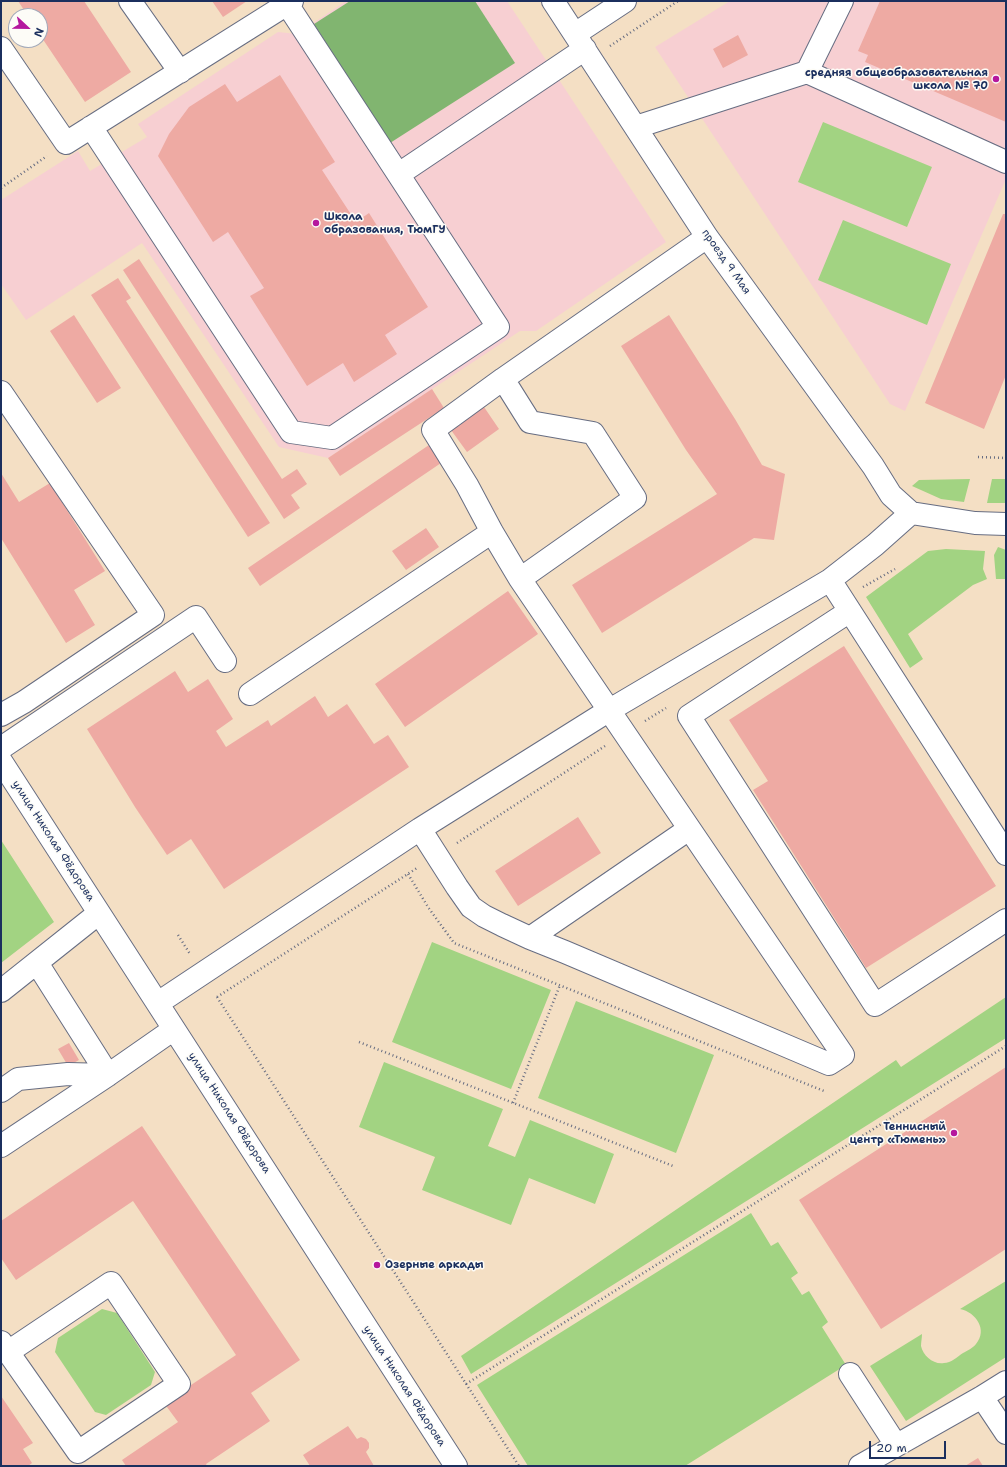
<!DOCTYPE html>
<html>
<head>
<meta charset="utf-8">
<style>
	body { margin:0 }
	#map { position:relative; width:1007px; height:1467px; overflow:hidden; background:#f4dfc4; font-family:"Shantell Sans",sans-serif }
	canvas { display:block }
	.frame { position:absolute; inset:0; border:2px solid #1b2f5e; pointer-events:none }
	.north { position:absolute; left:8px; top:8px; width:40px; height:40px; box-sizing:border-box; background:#fdfcf7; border:1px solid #a3aaba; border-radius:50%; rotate:112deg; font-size:11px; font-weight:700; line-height:16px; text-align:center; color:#1b2f5e }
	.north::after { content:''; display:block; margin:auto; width:14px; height:18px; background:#b5179e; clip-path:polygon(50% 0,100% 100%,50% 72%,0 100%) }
	.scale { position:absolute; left:869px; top:1441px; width:77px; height:18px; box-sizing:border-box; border:2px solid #1b2f5e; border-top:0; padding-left:5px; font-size:12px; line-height:14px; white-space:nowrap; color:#1b2f5e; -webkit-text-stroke:3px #fdfcf7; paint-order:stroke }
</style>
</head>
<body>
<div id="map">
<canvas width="1007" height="1467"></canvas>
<div class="frame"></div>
<div class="north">N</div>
<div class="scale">20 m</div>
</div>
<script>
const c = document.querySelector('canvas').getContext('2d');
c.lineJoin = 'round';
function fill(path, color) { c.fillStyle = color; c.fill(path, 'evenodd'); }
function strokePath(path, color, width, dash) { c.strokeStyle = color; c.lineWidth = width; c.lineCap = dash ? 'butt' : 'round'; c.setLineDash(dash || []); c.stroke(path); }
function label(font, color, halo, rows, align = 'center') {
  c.font = font + ' "Shantell Sans",sans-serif'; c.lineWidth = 3; c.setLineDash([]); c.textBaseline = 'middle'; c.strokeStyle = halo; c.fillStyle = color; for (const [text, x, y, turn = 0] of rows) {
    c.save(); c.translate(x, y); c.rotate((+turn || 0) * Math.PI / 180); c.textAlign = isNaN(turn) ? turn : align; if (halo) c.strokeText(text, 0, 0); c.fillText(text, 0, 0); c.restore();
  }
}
const built = new Path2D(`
	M346,1h161l159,241 -130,89h-16l-192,127 -49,-11 -137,-204 -116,77 -25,-36v-84l77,-49 12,20 57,-34 -9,-13 140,-92 19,2z
	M730,1h276v178l-101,232 -15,-7 -235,-357z`);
const green = new Path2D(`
	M823,122l109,45 -25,60 -109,-45z
	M843,220l108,44 -24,61 -109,-45z
	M970,479l-6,23 -23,-3 -29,-13 7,-6z
	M992,479h14v24h-19z
	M998,547l8,3v29h-10l-2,-24z
	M946,549l39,2 -2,18 4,10 -14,6 -65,49 15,25 -13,9 -44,-71 62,-46z
	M1,840l53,82 -53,41z
	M432,942l119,48 -40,99 -119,-47z
	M1006,997v41l-535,336 -10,-18 435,-296 5,7z
	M576,1001l138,54 -38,98 -138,-55z
	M384,1062l119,47 -15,37 27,11 15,-37 84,34 -19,50 -66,-26 -18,47 -89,-35 13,-33 -76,-30z
	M751,1213l20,33 7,-4 20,31 -7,5 11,17 7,-4 19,31 -6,5 24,38 -161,101h-157l-51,-81z
	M1006,1281v76l-100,64 -36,-55 52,-32c0,4 -1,8 -1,12 2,10 13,19 23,17 7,0 13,-6 19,-10 4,-2 10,-5 13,-9 12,-14 0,-32 -16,-35z
	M102,1309l15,4 38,59 -4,13 -45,30 -11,-3 -40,-60 3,-14z`);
const forest = new Path2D(`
	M350,1h125l40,62 -125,80 -76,-119z`);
const building = new Path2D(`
	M18,1h66l47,71 -46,30 -45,-67v-19h-12z
	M212,1h35l-24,16z
	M880,1h126v121l-141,-60 3,-7 -10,-4z
	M738,35l10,20 -25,13 -10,-19z
	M280,75l55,87 -13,8 34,52 13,-9 59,94 -43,28 12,19 -43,28 -11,-19 -36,23 -57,-90 14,-8 -36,-56 -15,10 -55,-86 11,-22 20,-27 36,-23 12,18z
	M1003,214h3v161l-22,54 -59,-26z
	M139,259l143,220 15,-10 10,15 -16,11 9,13 -16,11 -161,-249z
	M118,278l13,20 -5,3 144,222 -22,14 -157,-242z
	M74,315l47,73 -24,15 -47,-72z
	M669,315l66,104 27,46 23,9 -11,66 -20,-2 -152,95 -30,-48 145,-91 -31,-44 -65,-104z
	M432,389l12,19 -104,68 -12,-18z
	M484,407l15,22 -32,23 -16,-22z
	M429,445l12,18 -181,123 -12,-18z
	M1,473l18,29 31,-19 55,88 -31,19 21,35 -29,18 -65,-105z
	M426,528l13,19 -33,23 -14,-19z
	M508,591l30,43 -133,93 -30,-43z
	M844,646l152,240 -130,82 -113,-178 15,-9 -39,-61z
	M175,671l13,21 20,-13 25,40 -17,12 10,16 42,-27 3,6 44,-30 13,21 19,-13 27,40 14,-9 21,32 -185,122 -33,-50 -24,16 -32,-48 -48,-78z
	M578,817l23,36 -83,53 -23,-35z
	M69,1043l10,17 -11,6 -10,-17z
	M1006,1067v182l-125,80 -82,-129z
	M142,1126l158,234 -49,33 19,28 -64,43 1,2h-81l-4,-6 56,-38 -14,-19 72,-48 -103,-154 -117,79 -15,-22v-37z
	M1,1396l32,47 -10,6 9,14 -4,3h-27z
	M348,1426l9,13 4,-2 5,2 3,4v5l-3,4 8,14h-64l-7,-11z
	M978,1458l5,8h-18z`);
const path = new Path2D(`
	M610,46l68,-45
	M1,188l46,-32
	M978,457l28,1
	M863,587l32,-18
	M645,721l21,-13
	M457,843l148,-97
	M408,874l20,33 26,36 370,148
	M178,935l12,19
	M217,997l200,-129
	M217,997l302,469
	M359,1042l314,124
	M513,1103l47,-118
	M466,1384l540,-338`);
const minor = new Path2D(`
	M130,1l50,71
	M553,1l154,236 166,229 18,29 20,18
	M842,1l-35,71 199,90
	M575,34l50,-33
	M1,48l65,95 226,-142
	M91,127l200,305 41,6 166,-111 -211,-323
	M636,127l171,-55
	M399,174l186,-125
	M1,392l152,223 -129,87 -23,13
	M911,513l64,10 31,1
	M520,579l115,-81 -42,-65 -63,-11 -27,-43 204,-142
	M830,580l176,274
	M850,611l-161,105 186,289 131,-85
	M250,694l242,-162
	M1,748l195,-131 29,44
	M1,761l455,705
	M420,829l37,58 14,20 13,9 18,9 28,13 35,14 264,112 14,-9 -323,-476 -28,-47 -25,-47 -34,-55 70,-51
	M530,938l159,-109
	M37,963l71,112
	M1,991l98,-78
	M158,1003l262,-174 188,-118 222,-131 45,-35 36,-32
	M1,1091l17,-12 50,-5 40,1
	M1,1146l107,-71 66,-46
	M1,1342l77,110 101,-68 -68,-101 -103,69
	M850,1374l46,71
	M982,1397l24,36
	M860,1466l122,-69 24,-15`);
const markers = [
	[996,79,4,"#b5179e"],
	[316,223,4,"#b5179e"],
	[954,1133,4,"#b5179e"],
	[377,1265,4,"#b5179e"]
];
const poiNames = [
	["средняя общеобразовательная",988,73],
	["школа № 70",988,86],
	["Школа",324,217,"left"],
	["образования, ТюмГУ",324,230,"left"],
	["Теннисный",946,1127],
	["центр «Тюмень»",946,1140],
	["Озерные аркады",385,1265,"left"]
];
const streetNames = [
	["проезд 9 Мая",726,262,55],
	["улица Николая Фёдорова",53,841,57],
	["улица Николая Фёдорова",229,1113,57],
	["улица Николая Фёдорова",404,1386,57]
];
fill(built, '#f7cfd2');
fill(green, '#a2d382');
fill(forest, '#81b570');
fill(building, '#eeaaa3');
strokePath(minor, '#676d82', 24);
strokePath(path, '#676d82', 2.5, [1, 3]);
strokePath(minor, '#fff', 22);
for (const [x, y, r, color] of markers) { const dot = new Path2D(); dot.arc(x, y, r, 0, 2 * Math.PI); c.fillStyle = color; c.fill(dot); strokePath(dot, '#fdfcf7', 1.5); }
label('bold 11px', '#1b2f5e', '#fdfcf7', poiNames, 'right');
label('11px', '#1b2f5e', '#fdfcf7', streetNames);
</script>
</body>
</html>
